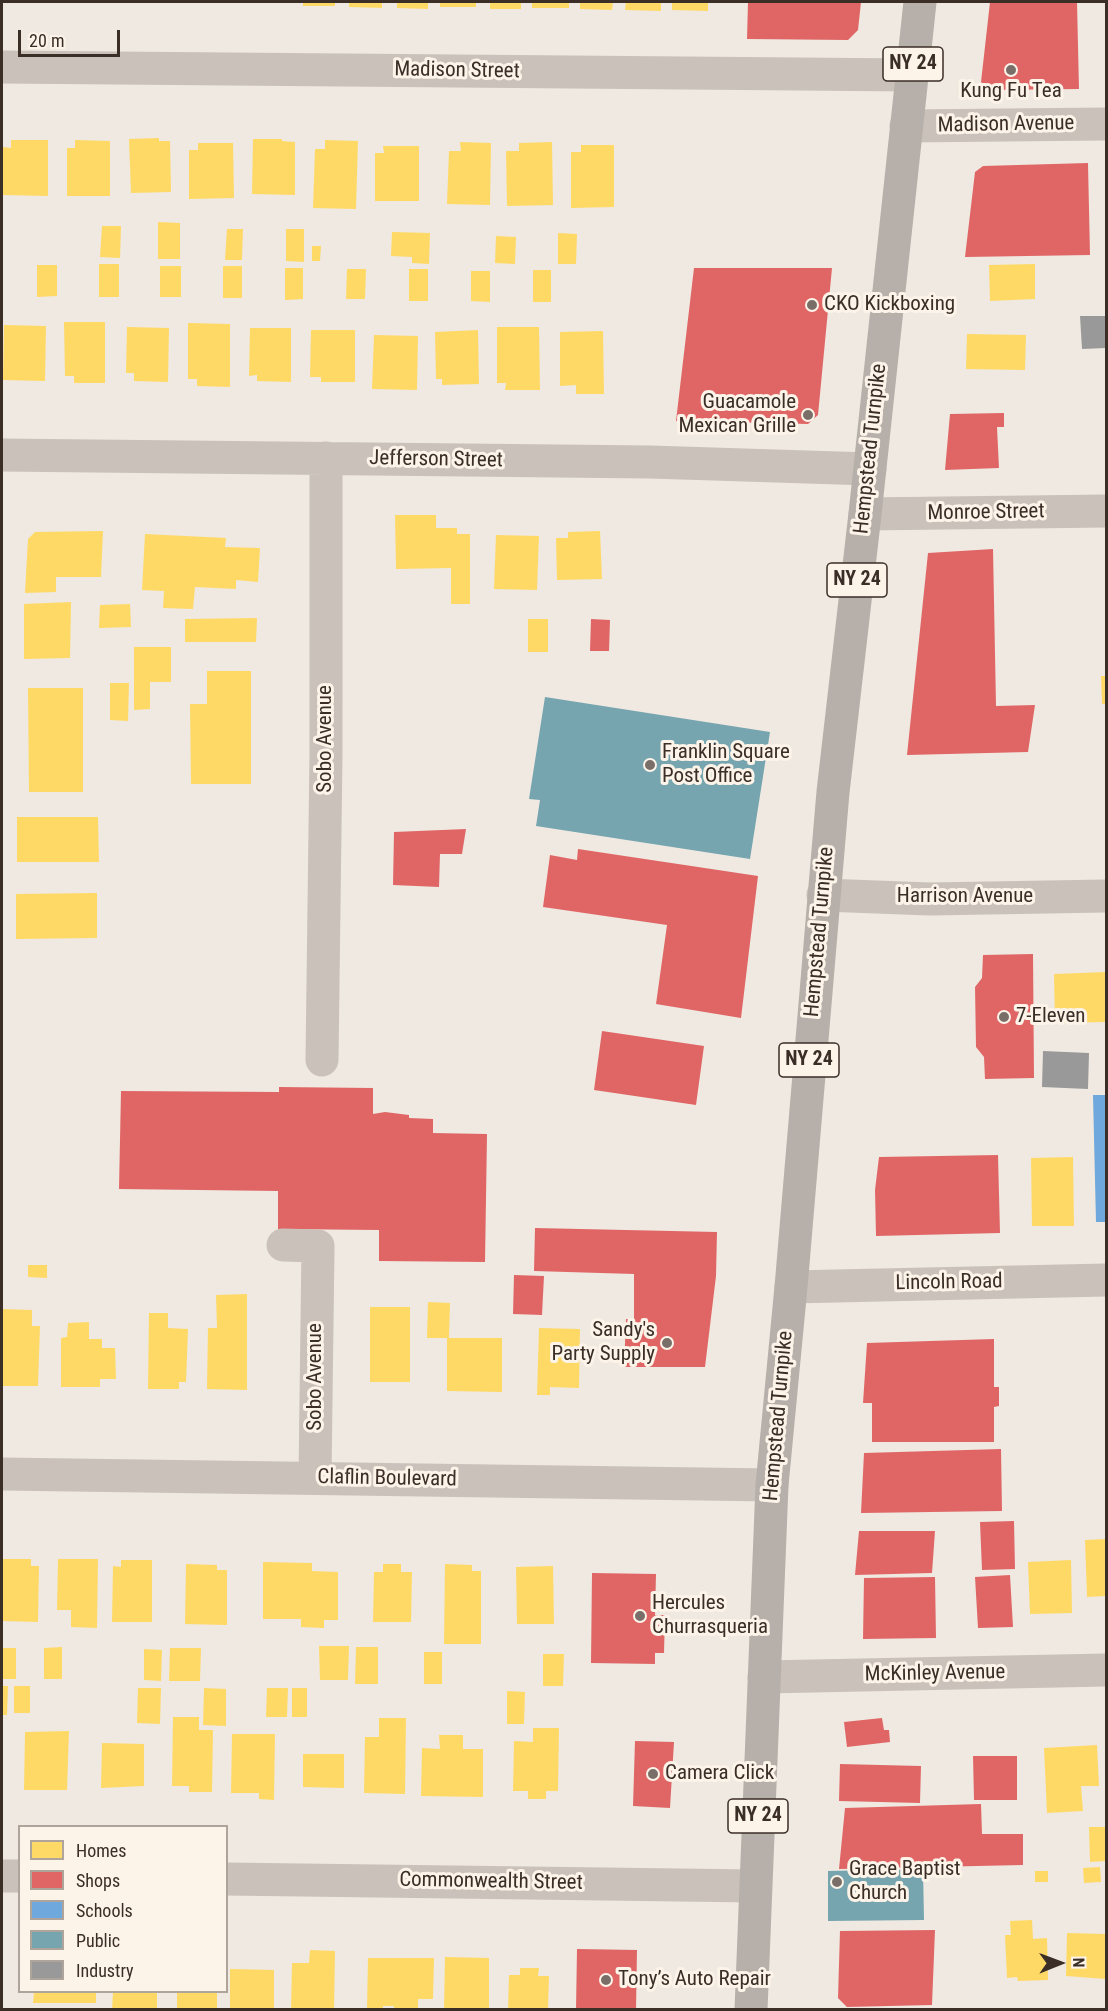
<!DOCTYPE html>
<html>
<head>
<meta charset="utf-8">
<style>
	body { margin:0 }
	#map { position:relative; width:1108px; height:2011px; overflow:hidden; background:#efe9e1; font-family:"Roboto Condensed",sans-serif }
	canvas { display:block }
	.frame { position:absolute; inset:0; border:3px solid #3a2e27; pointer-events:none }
	.legend { position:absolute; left:18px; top:1825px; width:210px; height:168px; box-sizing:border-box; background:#fcf3e9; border:2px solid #aea49b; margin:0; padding:8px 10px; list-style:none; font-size:18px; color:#3a2e27 }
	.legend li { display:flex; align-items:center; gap:12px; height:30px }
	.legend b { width:30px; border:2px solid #aea49b }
	.north { position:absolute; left:1030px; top:1933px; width:60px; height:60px; -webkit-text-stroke:4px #fcf3e9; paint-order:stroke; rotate:89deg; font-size:16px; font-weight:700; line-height:24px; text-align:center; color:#3a2e27 }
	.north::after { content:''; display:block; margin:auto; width:21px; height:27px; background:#3a2e27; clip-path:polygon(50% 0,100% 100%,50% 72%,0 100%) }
	.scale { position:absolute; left:18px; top:30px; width:102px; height:27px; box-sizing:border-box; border:3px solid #3a2e27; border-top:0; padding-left:8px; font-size:18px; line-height:21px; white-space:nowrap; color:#3a2e27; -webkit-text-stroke:4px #fcf3e9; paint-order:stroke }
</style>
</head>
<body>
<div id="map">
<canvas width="1108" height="2011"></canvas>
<div class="frame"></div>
<ul class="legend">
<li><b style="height:16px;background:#ffd966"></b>Homes</li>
<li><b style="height:16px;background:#e06666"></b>Shops</li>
<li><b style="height:16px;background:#6fa8dc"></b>Schools</li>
<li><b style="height:16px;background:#76a5af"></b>Public</li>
<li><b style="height:16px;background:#999"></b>Industry</li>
</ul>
<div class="north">N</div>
<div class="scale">20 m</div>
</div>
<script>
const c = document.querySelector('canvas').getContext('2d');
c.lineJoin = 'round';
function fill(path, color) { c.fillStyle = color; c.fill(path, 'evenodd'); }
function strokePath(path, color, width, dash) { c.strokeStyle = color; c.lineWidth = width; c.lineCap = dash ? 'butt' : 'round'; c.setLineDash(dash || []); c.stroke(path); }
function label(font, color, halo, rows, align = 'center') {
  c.font = font + ' "Roboto Condensed",sans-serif'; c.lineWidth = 6; c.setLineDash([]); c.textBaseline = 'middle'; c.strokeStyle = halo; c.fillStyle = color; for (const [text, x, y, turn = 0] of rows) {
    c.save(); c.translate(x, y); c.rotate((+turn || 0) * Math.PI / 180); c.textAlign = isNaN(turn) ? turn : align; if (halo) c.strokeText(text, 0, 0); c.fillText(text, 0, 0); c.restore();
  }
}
const homes = new Path2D(`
	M303,2h32v4h-32z
	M349,2h33v6l-33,-1z
	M397,2h31v7l-31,-1z
	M440,2h36v5h-36z
	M490,2h31v7h-31z
	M532,2h37v6h-37z
	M580,2h33l-1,8 -32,-1z
	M626,2h35v9l-36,-1z
	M672,2h36v9l-36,-1z
	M159,138v3h11l1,51 -40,1 -2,-54z
	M253,139h29v2l13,1v53l-43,-1z
	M11,140h37v56l-45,-1v-48l8,1z
	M75,140l35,1v55h-43v-48h8z
	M325,140l33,1 -2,68 -43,-1 2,-59h10z
	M460,142l31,1 -1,62 -43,-1 2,-53h12z
	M552,142l1,63 -46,1 -1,-55h13v-8z
	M198,143h35l1,55 -45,1v-49h9z
	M581,145h33v62l-43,1v-56h10z
	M383,146h36v55h-44v-48h9z
	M158,222l22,1v36h-22z
	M102,226h19l-1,32 -20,-1z
	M227,229h16l-1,31h-17z
	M286,229h18v33l-18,-1z
	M392,232l38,1 -1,31 -17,-1v-6l-21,-1z
	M558,233l19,1 -1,30h-18z
	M496,236l20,1 -1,27 -20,-1z
	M312,246h9l-1,15h-8z
	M99,264h20v33h-20z
	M1035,264v35l-45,2 -1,-36z
	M37,265h20v31l-20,1z
	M160,266h21v31h-21z
	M223,266h19v32h-19z
	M285,268h18v31l-18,1z
	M347,269h19l-1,30h-19z
	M409,269h19v32h-19z
	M533,270h18v32h-18z
	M471,271h19v31l-19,-1z
	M64,322h41v61h-31v-7h-9z
	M188,323l42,1v63l-33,-1v-7h-9z
	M4,325l42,1 -1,55 -42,-1z
	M127,327l42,1 -1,54 -34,-1v-8h-8z
	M497,327h42l1,63h-35l1,-7h-9z
	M250,328h41v54l-34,-1v-6l-8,1z
	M311,330h44v52h-34v-5h-11z
	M478,330l1,54 -37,1v-6h-6l-1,-47z
	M603,331l1,63h-28v-9l-16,1v-54z
	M967,334l59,1 -1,35 -59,-1z
	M374,335l44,1 -1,54 -45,-1z
	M395,515h41v13h21v6h13v70h-19v-36l-55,1z
	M103,531l-2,46h-45v15l-31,1 3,-54 7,-7z
	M600,531l2,48 -45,1 -1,-42h12v-6z
	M145,534l81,4 -1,9 35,1 -2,34 -22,-2v9l-41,-2 -2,22 -30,-1 1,-17 -22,-1z
	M496,535l43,1 -2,54 -43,-1z
	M71,602l-1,56 -46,1v-55z
	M130,604l1,23 -32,1 1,-23z
	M257,618l-1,24h-71v-23z
	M528,619h20v33h-20z
	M134,647h37v35h-21v27l-16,1z
	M207,671h44v113h-60l-1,-80h17z
	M1101,676h5v28h-4z
	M110,683h19l-1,38 -18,-1z
	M28,688h55v104h-54z
	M17,817h81l1,45h-82z
	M97,893v45l-81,1v-45z
	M1106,972v50l-51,1 -1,-49z
	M1073,1157l1,69h-42l-1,-68z
	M28,1265h19v13l-19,-1z
	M247,1294v96l-40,-1 1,-61h9l-1,-33z
	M428,1302l22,1 -1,35h53v54l-55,-1v-53h-20z
	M370,1307h40v75h-40z
	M2,1309l30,1v16h8l-2,60h-36z
	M149,1313h19v15l20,1 -2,53h-7v7h-31z
	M89,1322v17h13v9h13l1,31h-16v8h-39v-49l6,-1 1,-14z
	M539,1328l41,1 -1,59 -29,-1v8h-13z
	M1106,1539v57l-19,1 -2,-57z
	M2,1559h29v7h8l-1,56 -36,-1z
	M58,1559h40l-1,69 -26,-1v-17h-14z
	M121,1560h31v62h-40l1,-56 8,1z
	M1071,1560l1,53 -42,1 -2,-52z
	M263,1562l49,1v8l26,1v48h-14v8l-23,-1v-8h-38z
	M186,1564l31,1v5h10v55l-42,-1z
	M383,1564h18v8h11l-1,50h-38l1,-50h9z
	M445,1564l27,1v6h9v73h-37z
	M553,1566l1,58h-37l-1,-57z
	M319,1646h30l-1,34h-28z
	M62,1647v32h-18v-31z
	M356,1647h22v37h-23z
	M2,1648h14v31h-14z
	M170,1648h31l-1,33h-31z
	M144,1649l18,1 -1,31 -17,-1z
	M424,1652h18v32h-18z
	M543,1654h21l-1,32h-20z
	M2,1686h6l-1,29h-5z
	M14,1686h16v27h-16z
	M138,1688h23l-1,36 -23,-1z
	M204,1688l22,1v37l-23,-1z
	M267,1688h21l-1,29h-21z
	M292,1688h15v29h-15z
	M507,1691l18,1 -1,32h-17z
	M173,1717h26v13h14l-1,62h-23v-6h-17z
	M379,1718h27l-1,76 -41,-1 1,-56h14z
	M533,1728h26l-1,63h-12v8h-18v-8h-15l1,-50 19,1z
	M69,1731l-2,59h-43l1,-58z
	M232,1734h43l-1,66 -15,-1v-6h-28z
	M439,1735h24v14h20v48l-62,-1 1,-48 18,1z
	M102,1743l42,1v42l-43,2z
	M1097,1745l2,41h-18l2,25 -36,2 -3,-65z
	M303,1754h41v34l-41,-1z
	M1089,1827h17v34l-16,1z
	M1100,1867l1,15 -17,1 -1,-15z
	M1035,1871h13v11h-13z
	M1032,1920l1,19 14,-1 1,42 -30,1 -1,-4 -10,1 -2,-43h6l-1,-14z
	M1067,1933l39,1v45l-40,-3z
	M310,1950l25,1 -1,59h-43l1,-47h17z
	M445,1957l44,1v52h-45z
	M368,1958h66l-1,41h-15v11h-24v-4h-11v4h-16z
	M520,1968h19l-1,8h11l-1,34h-40l1,-35h11z
	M230,1969l44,1v40h-44z
	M34,1992h62v11h-63z
	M113,1992h44v18h-45z
	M177,1992h40v18h-40z`);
const shops = new Path2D(`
	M748,2h113l-3,28 -10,10 -101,-1z
	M990,2h87l2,87 -90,1 -8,-8z
	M1088,163l2,92 -125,2 10,-85 8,-6z
	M694,268h138l-14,147 -10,9 -132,-3z
	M1004,413v14h-7l2,41 -54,2 5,-56z
	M993,549l3,157 39,-1 -7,47 -121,3 21,-202z
	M591,619l19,1 -1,31h-19z
	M466,829l-4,25h-22l-1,33 -46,-2 1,-53z
	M578,849l180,27 -17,142 -85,-14 11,-79 -124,-18 7,-52 27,5z
	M1033,954l1,124 -49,1 -1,-22 -8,-10 -1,-60 7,-9 1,-23z
	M602,1031l102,15 -8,59 -102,-15z
	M279,1087l94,1v26l12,-2 24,3v3l24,1v14l54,1 -2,128 -106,-1v-31l-101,-1v-38l-159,-2 2,-98 158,1z
	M998,1155l2,78 -124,3 -1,-46 4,-33z
	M535,1228l182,4 -1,44 -11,91h-81l2,-48h8v-45l-100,-3z
	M514,1275l30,1 -2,39 -29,-1z
	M994,1339v48h5v19l-5,1v35h-122v-39h-9l4,-60z
	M1001,1449l1,62 -141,2 3,-60z
	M1014,1521l1,48 -33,1 -2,-48z
	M859,1531h76l-3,42 -77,2z
	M592,1573l64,1 -1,41h10l-1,38h-9v11l-64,-1z
	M1010,1575l3,52 -35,1 -3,-51z
	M935,1577l1,61 -73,1 1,-61z
	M882,1718l2,12h5l1,12 -43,5 -3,-25z
	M635,1741l39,1 -4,66 -37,-2z
	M973,1756h44v44h-43z
	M840,1764l81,2 -1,37 -81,-2z
	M981,1804l1,30h41v31l-184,4 6,-61z
	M935,1930l-3,75 -85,2 -9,-9 2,-67z
	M577,1949l60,1 -1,60h-60z`);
const schools = new Path2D(`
	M1093,1095h13v127h-10z`);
const public = new Path2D(`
	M545,697l225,35 -20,127 -214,-33 4,-26 -11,-1z
	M923,1869l1,51 -96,1v-50z`);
const industry = new Path2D(`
	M1080,316h26v32l-24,1z
	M1043,1051l46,2 -1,36 -46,-2z`);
const minor = new Path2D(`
	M2,67l910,8
	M906,126l200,-2
	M2,455l648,7 220,7
	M865,514l241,-3
	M823,895l107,4 176,-3
	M322,1060l4,-307v-295
	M283,1245l35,1 -3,232
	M791,1287l315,-7
	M2,1474l770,11
	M764,1677l342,-7
	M2,1876h18
	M226,1879l529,7`);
const major = new Path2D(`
	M751,2010l21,-525 19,-198 42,-495 32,-278 55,-512`);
const markers = [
	[1011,70,6,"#796f68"],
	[812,305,6,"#796f68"],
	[808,415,6,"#796f68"],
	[650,765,6,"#796f68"],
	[1004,1017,6,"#796f68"],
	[667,1343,6,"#796f68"],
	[640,1616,6,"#796f68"],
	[653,1774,6,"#796f68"],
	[837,1882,6,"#796f68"],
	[606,1980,6,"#796f68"]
];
const shields = [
	[913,64,60],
	[857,580,60],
	[809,1060,60],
	[758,1816,60]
];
const shieldNames = [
	["NY 24",913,64],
	["NY 24",857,580],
	["NY 24",809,1060],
	["NY 24",758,1816]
];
const streetNames = [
	["Madison Street",457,71,1],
	["Madison Avenue",1006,125,-1],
	["Hempstead Turnpike",871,449,-84],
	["Jefferson Street",436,460,1],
	["Monroe Street",986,513,-1],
	["Sobo Avenue",326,739,-90],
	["Harrison Avenue",965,897],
	["Hempstead Turnpike",820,932,-85],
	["Lincoln Road",949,1283,-1],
	["Sobo Avenue",316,1377,-90],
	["Hempstead Turnpike",779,1416,-85],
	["Claflin Boulevard",387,1479,1],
	["McKinley Avenue",935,1674,-1],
	["Commonwealth Street",491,1882,1]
];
const poiNames = [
	["Kung Fu Tea",1011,92,"center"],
	["CKO Kickboxing",824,305],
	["Guacamole",796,403,"right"],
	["Mexican Grille",796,427,"right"],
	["Franklin Square",662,753],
	["Post Office",662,777],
	["7-Eleven",1016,1017],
	["Sandy's",655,1331,"right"],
	["Party Supply",655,1355,"right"],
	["Hercules",652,1604],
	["Churrasqueria",652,1628],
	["Camera Click",665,1774],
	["Grace Baptist",849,1870],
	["Church",849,1894],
	["Tony’s Auto Repair",618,1980]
];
fill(homes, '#ffd966');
fill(shops, '#e06666');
fill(schools, '#6fa8dc');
fill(public, '#76a5af');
fill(industry, '#999');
strokePath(minor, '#c9c1ba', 33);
strokePath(major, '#b7afa9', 33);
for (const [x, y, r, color] of markers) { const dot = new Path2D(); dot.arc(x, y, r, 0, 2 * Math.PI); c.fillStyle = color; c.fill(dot); strokePath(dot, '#fcf3e9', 2); }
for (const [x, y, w] of shields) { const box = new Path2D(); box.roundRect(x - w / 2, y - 17, w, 34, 4.5); c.fillStyle = '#fcf3e9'; c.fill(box); strokePath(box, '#3a2e27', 1.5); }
label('bold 20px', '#3a2e27', null, shieldNames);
label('21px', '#3a2e27', '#fcf3e9', streetNames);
label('21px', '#3a2e27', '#fcf3e9', poiNames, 'left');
</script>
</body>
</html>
